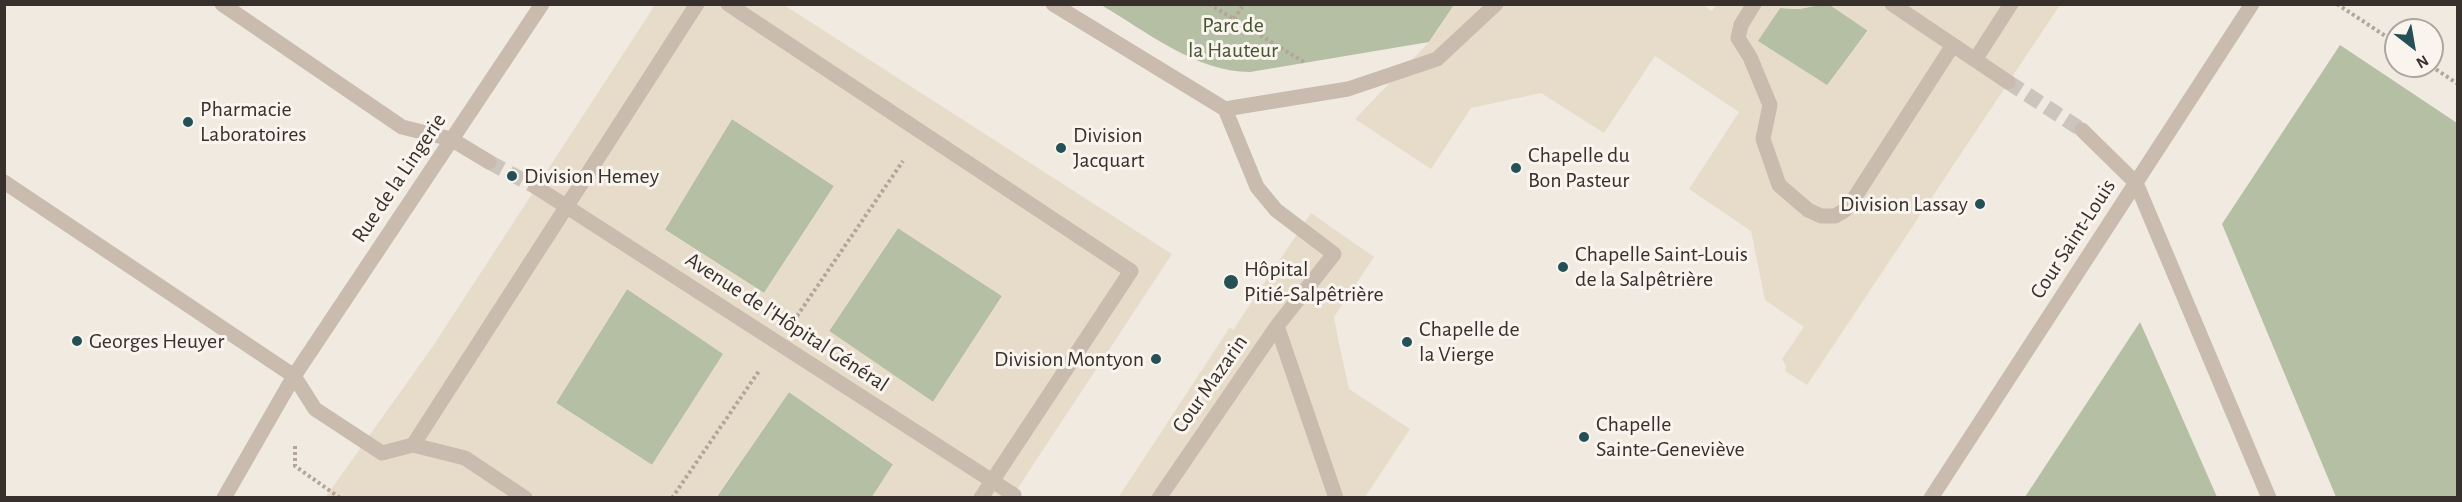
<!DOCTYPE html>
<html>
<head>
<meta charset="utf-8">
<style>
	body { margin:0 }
	#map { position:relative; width:2462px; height:502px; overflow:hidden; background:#f1eae1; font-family:"Alegreya Sans",sans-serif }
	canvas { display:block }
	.frame { position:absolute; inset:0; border:6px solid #38302c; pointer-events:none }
	.north { position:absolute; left:2384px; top:18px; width:60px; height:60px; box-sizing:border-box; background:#f9f4ee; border:2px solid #aca6a0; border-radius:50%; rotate:149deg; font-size:16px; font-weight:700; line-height:24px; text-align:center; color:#38302c }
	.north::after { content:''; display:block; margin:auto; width:21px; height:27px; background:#255156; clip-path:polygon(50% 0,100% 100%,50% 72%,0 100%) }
</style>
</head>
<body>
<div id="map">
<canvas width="2462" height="502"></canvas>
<div class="frame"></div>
<div class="north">N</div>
</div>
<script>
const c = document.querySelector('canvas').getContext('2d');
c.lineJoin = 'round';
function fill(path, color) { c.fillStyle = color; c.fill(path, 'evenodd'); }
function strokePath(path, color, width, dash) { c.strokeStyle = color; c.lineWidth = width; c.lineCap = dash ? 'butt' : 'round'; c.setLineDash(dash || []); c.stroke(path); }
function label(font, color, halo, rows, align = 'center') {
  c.font = font + ' "Alegreya Sans",sans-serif'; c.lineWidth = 6; c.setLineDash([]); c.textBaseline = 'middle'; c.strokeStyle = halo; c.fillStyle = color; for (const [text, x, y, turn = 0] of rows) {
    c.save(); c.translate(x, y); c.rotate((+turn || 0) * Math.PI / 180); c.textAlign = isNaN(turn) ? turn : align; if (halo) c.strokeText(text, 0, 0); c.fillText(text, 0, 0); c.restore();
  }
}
const green = new Path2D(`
	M1101,5h353l-25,37 -179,30c-54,0 -104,-41 -149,-67z
	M1819,5h11l38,25 -41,56 -70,-45 23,-33 19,1z
	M2340,45l117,78v374h-121l-114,-273z
	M732,119l102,67 -70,107 -100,-64z
	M898,228l104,68 -69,106 -104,-71z
	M627,289l97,64 -72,112 -96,-62z
	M2140,322l77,175h-192z
	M789,392l105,73 -22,32 -156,1z`);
const plaza = new Path2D(`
	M1702,4l10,7 4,-6h103l-20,4 -19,-1 -22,33 69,44 41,-54 -38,-26h230l-253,380 -22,-14 1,-5 -4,-7 22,-32 -39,-27 -14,-69 -62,-42 50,-77 -84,-56 -51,77 -63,-40 -70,15 -40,61 -76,-50 74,-77 25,-37z
	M655,5h129l388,249 -160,243h-140l21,-33 -104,-72 -73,105 -391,1 108,-152zM732,119l102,67 -70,107 -99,-63zM898,228l104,68 -69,106 -104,-71zM627,289l96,65 -71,111 -96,-62z
	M1311,213l63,44 -40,60 4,22 11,50 61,40 -45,68 -247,1 112,-171 3,3z`);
const minorTunnel = new Path2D(`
	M2008,82l74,48
	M489,162l47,25`);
const path = new Path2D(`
	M1209,4l95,58
	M2337,4l59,39
	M1234,19l10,-15
	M2431,66l27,18
	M797,316l106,-155
	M295,446v20l45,32
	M672,498l87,-127`);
const minor = new Path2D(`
	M222,4l180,123 49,12 38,23
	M728,4l403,267 -150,227
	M1053,4l172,105
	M1754,4l-13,21 -3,13 12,19 20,48 -7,34 16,46 29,25 13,6h14l10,-6 8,-10 100,-155
	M1892,4l116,78
	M1975,60l36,-56
	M1225,109l123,-20 89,-30 59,-55
	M1225,109l32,78 19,23 58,44 -57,72
	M2082,130l54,53 133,315
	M4,182l290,194 21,33 67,44 31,-8 52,13 60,40
	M536,187l478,308
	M413,445l284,-441
	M224,498l70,-122 248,-372
	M1159,498l118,-172 59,172
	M1931,498l321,-494`);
const markers = [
	[188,122,6,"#255156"],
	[1061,148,6,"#255156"],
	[1516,168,6,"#255156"],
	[512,176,6,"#255156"],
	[1980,204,6,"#255156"],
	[1563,267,6,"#255156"],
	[1231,282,8,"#255156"],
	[77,341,6,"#255156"],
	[1407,342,6,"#255156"],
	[1156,359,6,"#255156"],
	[1584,437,6,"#255156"]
];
const parkNames = [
	["Parc de",1233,25],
	["la Hauteur",1233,50]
];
const poiNames = [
	["Pharmacie",200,109],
	["Laboratoires",200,134],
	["Division",1073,135],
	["Jacquart",1073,160],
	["Chapelle du",1528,155],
	["Bon Pasteur",1528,180],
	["Division Hemey",524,176],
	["Division Lassay",1968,204,"right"],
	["Chapelle Saint-Louis",1575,254],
	["de la Salpêtrière",1575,279],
	["Hôpital",1244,269],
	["Pitié-Salpêtrière",1244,294],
	["Chapelle de",1419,329],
	["la Vierge",1419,354],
	["Georges Heuyer",89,341],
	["Division Montyon",1144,359,"right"],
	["Chapelle",1596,424],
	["Sainte-Geneviève",1596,449]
];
const streetNames = [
	["Rue de la Lingerie",399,178,-56],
	["Cour Saint-Louis",2073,239,-57],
	["Avenue de l'Hôpital Général",787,322,33],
	["Cour Mazarin",1210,384,-55]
];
fill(green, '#b4bfa3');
fill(plaza, '#e7dcca');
strokePath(minorTunnel, '#ccc5bd', 15, [15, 8]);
strokePath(path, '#b4a598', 4, [3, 3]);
strokePath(minor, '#c9bbae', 15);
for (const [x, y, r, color] of markers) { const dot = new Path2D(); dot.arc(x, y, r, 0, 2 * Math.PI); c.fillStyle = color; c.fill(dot); strokePath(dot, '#f9f4ee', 2); }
label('22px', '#465432', '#f9f4ee', parkNames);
label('22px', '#38302c', '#f9f4ee', poiNames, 'left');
label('22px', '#38302c', '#f9f4ee', streetNames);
</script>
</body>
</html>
